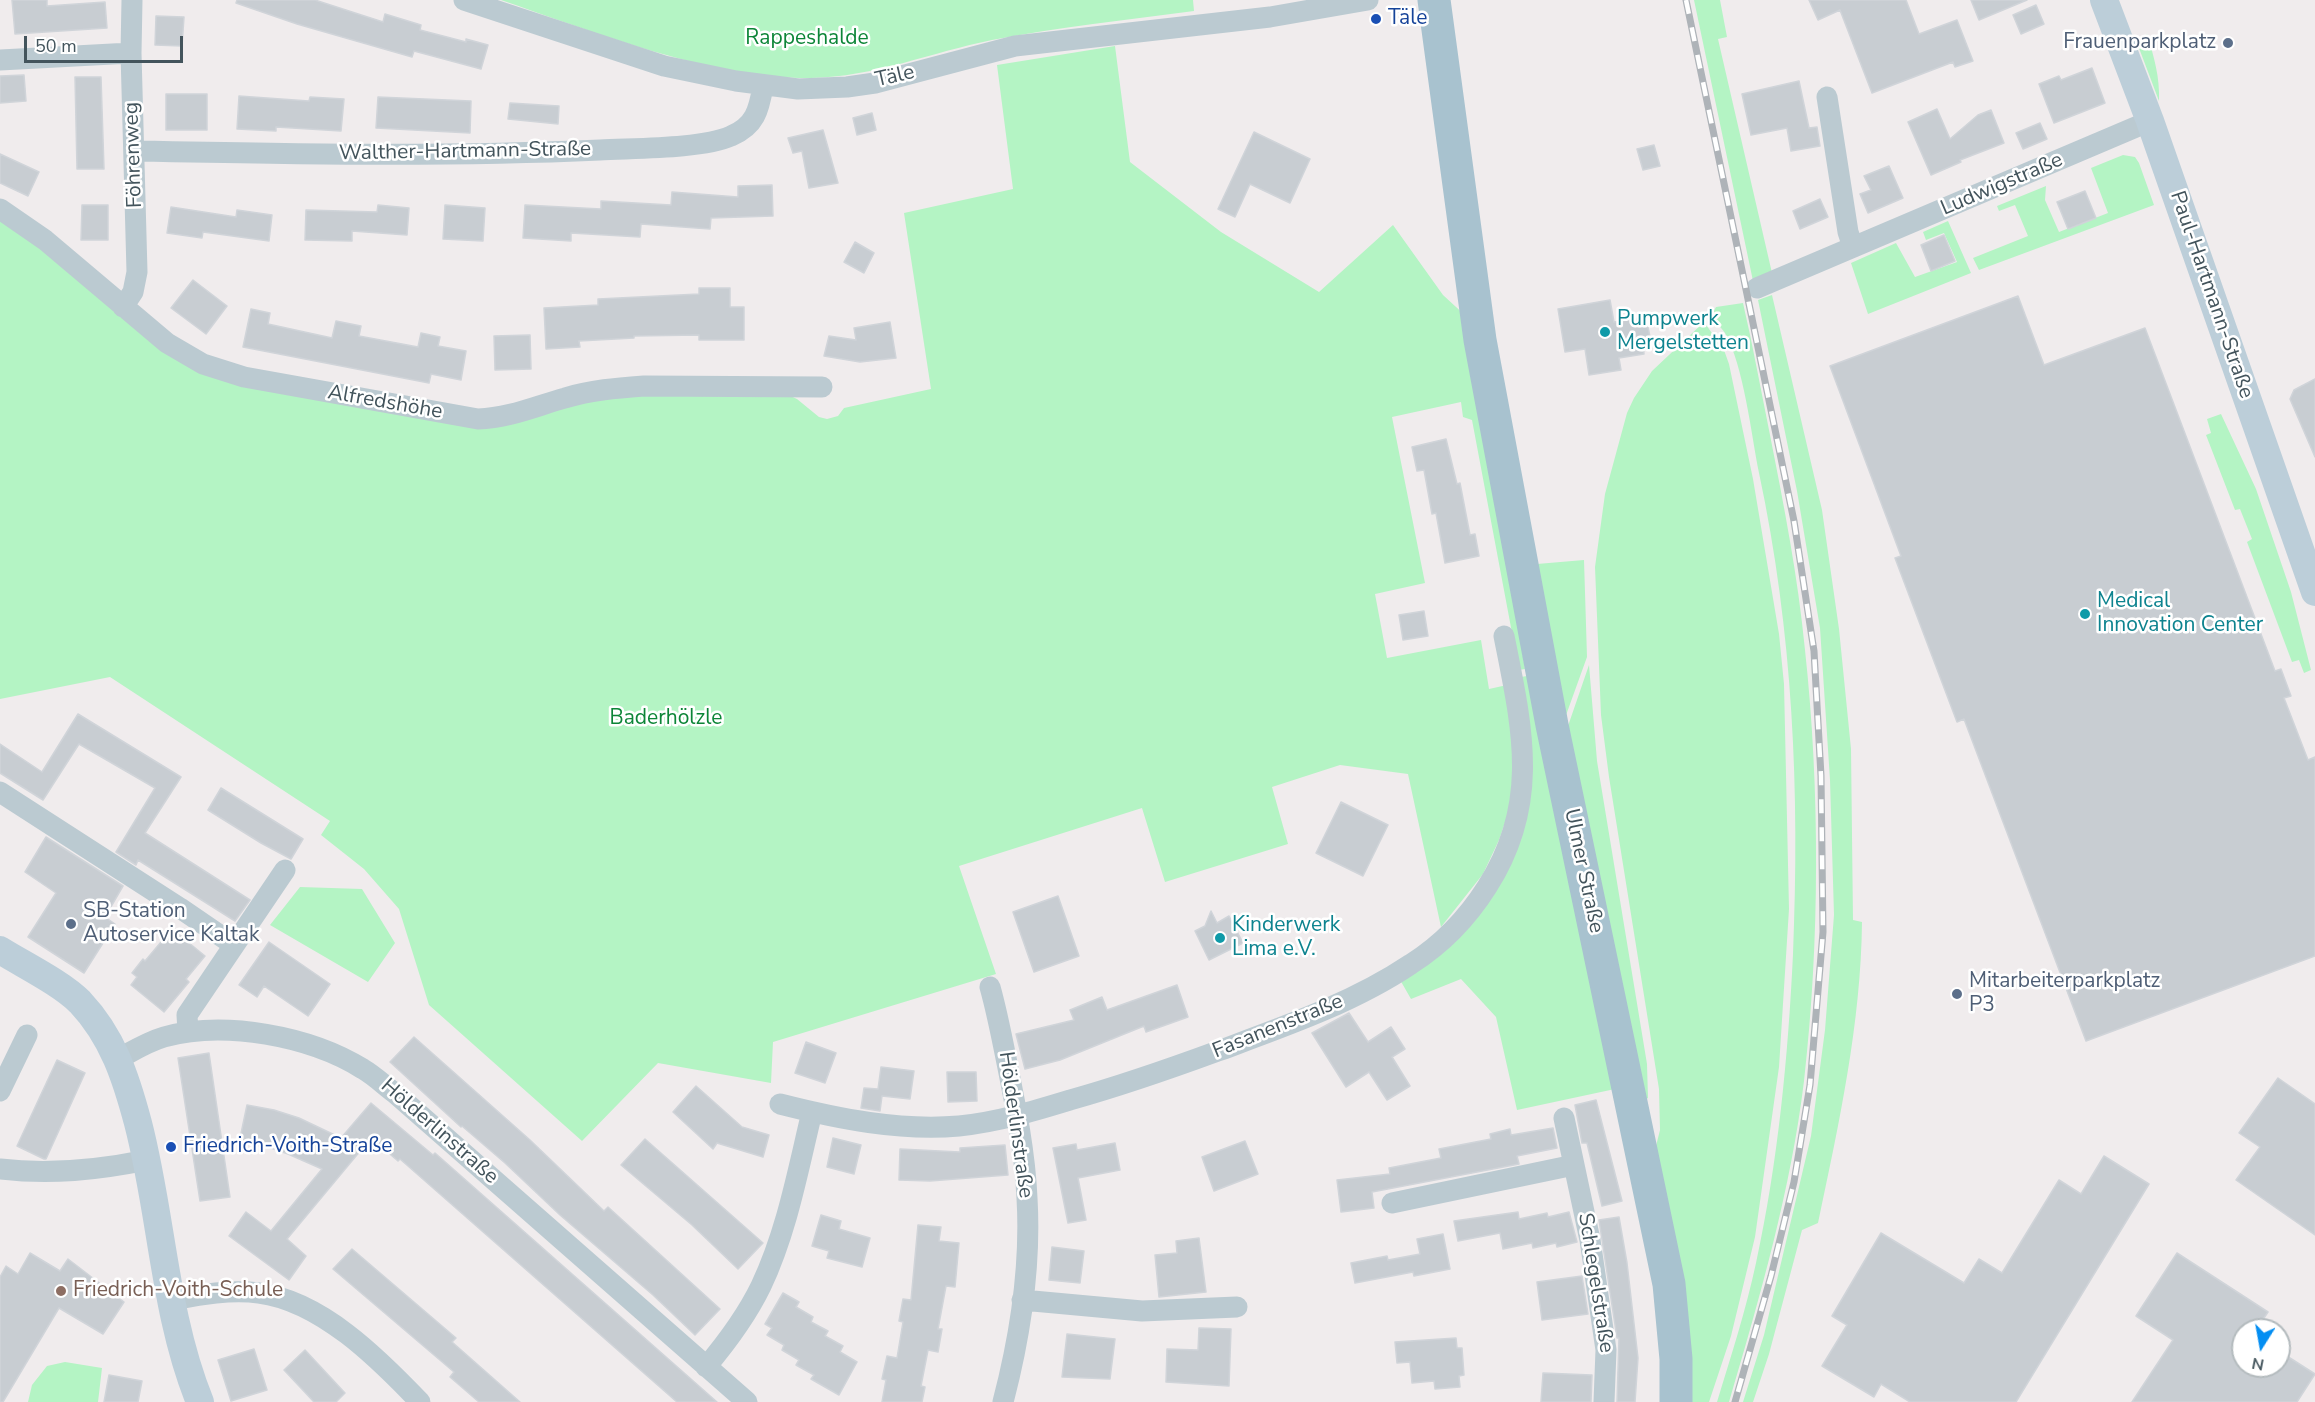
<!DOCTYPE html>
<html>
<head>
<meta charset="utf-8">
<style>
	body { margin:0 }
	#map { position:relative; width:2315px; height:1402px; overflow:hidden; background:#f0eced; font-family:"Nunito Sans",sans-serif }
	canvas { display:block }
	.north { position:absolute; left:2231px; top:1318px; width:60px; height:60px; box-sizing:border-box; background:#fff; border:2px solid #b4bbbe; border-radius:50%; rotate:191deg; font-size:16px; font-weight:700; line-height:24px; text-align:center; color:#43545c }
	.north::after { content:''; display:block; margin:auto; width:21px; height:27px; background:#048ef2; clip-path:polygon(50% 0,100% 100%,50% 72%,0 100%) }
	.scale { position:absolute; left:24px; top:36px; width:159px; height:27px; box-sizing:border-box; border:3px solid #43545c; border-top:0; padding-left:8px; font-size:18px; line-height:21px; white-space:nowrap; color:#43545c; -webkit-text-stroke:4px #fff; paint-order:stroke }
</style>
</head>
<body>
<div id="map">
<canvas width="2315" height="1402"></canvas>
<div class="north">N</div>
<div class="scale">50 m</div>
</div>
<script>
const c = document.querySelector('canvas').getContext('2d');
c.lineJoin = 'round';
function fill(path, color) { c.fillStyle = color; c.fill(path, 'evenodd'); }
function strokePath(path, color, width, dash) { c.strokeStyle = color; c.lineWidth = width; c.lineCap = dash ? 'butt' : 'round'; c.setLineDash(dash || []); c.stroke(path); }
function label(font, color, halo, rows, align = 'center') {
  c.font = font + ' "Nunito Sans",sans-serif'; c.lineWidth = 5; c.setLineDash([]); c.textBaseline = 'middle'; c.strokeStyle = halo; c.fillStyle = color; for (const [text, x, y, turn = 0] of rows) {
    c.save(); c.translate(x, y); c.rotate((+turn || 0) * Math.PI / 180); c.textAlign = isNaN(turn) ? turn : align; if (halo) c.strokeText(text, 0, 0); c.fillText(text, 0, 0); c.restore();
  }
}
const green = new Path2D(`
	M501,0h692l1,11c-67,9 -135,16 -202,29 -60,12 -118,37 -181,38 -99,1 -217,-46 -310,-78z
	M1694,0h26l7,37 -9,2 54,234 -19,8z
	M2147,34c7,23 13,43 12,67l-20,-53z
	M1115,46l15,116 91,70 98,60 74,-67 50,70 25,23 57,351 -6,1 -47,-250 -9,-3 -2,-15 -69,15 33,166 -50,11 12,64 94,-18 8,49 18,-4 8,43 -4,77 -12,35 -16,34 -42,53 -33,-153 -68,-9 -68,22 16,57 -123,38 -23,-74 -183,58 37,108 -223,68 -2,41 -113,-20 -76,78 -153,-136 -30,-96 -35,-40 -43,-34 9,-14 -220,-144 -110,22v-481l18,11 142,120 273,72 176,-26 175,-2 13,6 22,18 8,2 11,-3 6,-8 87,-19 -27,-176 109,-24 -16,-124z
	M2123,155l12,2 4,6 15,42 -175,65 -6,-12 55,-22 -13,-31 -16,6 -2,-5 49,-20 -1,14 14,32 49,-19 -17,-45z
	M1948,221l23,52 -103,41 -17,-51 45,-20 19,34 42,-15 -13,-29 -18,7 -3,-8z
	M1772,295l50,215 17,119 12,120 2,171 9,2c-1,101 -23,202 -44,301l-16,7 -33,124 -16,48h-10l21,-67 47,-199 14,-106 9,-115 -4,-135 -10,-152 -23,-137 -39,-191z
	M1743,303c10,43 18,88 27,132 14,71 28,142 35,215 15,138 15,292 -1,431 -13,108 -44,216 -75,321h-12c14,-46 29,-92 39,-139 22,-101 32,-205 37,-309 7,-162 0,-322 -34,-481 -8,-40 -15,-106 -34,-140 -4,-6 -10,-11 -14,-17l5,-9z
	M1704,322l20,28 5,14 24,115 26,155 5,50 5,225 -10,158 -24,170 -24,99 -22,66h-19l-35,-252 5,-20 -1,-41 -50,-312 -8,-62 -6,-148 10,-73 22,-81 7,-15 18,-27z
	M2221,414l35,75 35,103 20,78 -7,3 -5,-13 -7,2 -45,-120 5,-3 -12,-30 -5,1 -29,-75 5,-2 -4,-14z
	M1584,560l3,97 -22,61 -28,-154z
	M1589,665l8,96 50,303 1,34 -3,2 -77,-374z
	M1527,676l88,413 -98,21 -21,-93 -35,-38 -50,20 -12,-21 109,-120 13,-181z
	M300,887l62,2 33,54 -27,39 -98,-57z
	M65,1362l37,6 -4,34h-70l4,-17 15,-19z`);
const building = new Path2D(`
	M12,0h35v6l58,-4 2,26 -92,6z
	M237,0h78l68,22 2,-8 36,11 -1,5 46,12v-3l22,6 -7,24 -67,-18 -2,6 -115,-33 -61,-21z
	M1809,0h97l13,34 38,-14 16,41 -18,6 -2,-5 -81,31 -32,-83 -22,10z
	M1971,0h56l-48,20z
	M2036,5l8,19 -23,10 -8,-19z
	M156,16l28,1 -2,29 -27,-1z
	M2092,68l13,35 -51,20 -15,-39 20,-8 2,4z
	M24,75l2,26 -26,2v-27z
	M75,77h26l3,92h-27z
	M1799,81l10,47 8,-1 3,19 -29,5 -4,-23 -36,7 -9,-41z
	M166,94h41v36h-41z
	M239,96l70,5 1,-4 34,2 -3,32 -65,-4v4l-39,-2z
	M378,97l93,4 -1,32 -94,-5z
	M510,103l49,3 -1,18 -50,-5z
	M1937,109l13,30 28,-24 13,-5 13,33 -44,17 1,2 -30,13 -23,-53z
	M872,113l4,17 -19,5 -4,-17z
	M2040,123l7,16 -24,10 -7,-16z
	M823,130l15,53 -29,5 -7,-37 -9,2 -5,-15z
	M1254,132l56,27 -20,44 -40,-19 -15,33 -17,-8z
	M1654,145l6,21 -17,4 -6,-21z
	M0,154l39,18 -11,24 -28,-13z
	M1889,166l14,32 -35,15 -8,-19 11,-4 -7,-14z
	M772,185l1,31 -62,2 -1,11 -69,-5 -1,13 -69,-4v8l-48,-3 2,-33 76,4v-8l70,4 1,-13 66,5v-11z
	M2085,191l11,27 -28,11 -11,-27z
	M1820,199l8,18 -28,12 -7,-18z
	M82,205h26v35h-27z
	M378,205l31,3 -2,27 -55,-4v10l-47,-1 1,-30 71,2z
	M445,205l40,3 -2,33 -40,-2z
	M171,207l65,10 1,-7 35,5 -3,26 -66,-9 -1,6 -35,-5z
	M1944,235l11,26 -24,10 -10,-26z
	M855,242l19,11 -10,20 -20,-11z
	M193,280l34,26 -21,28 -35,-26z
	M699,288h31v19h14v33h-45v-5l-65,1v2l-55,3 1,6 -34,2 -2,-41 54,-3v-6l101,-5z
	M2018,296l26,69 101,-37 130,343 6,-2 10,27 -7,2 24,62 7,-3v199l-229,85 -122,-322 -7,3 -62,-164 6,-2 -71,-190z
	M1610,300l4,22 32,-5 5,25 -8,2 1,10 -25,4 2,12 -32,5 -4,-26 -20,3 -7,-43z
	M251,309l19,4 -2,11 64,14 4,-17 25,5 -2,10 59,11 3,-14 19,4 -2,9 28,5 -5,29 -30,-6 -2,9 -186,-36z
	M890,322l6,36 -36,4 -36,-6 5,-20 27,4 -2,-12z
	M530,335l1,34 -36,1 -1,-34z
	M2315,379v78l-25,-58 4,-9z
	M1446,439l11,45 3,-1 10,52 5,-1 4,22 -34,7 -9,-50 -4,1 -8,-44 -7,1 -5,-24z
	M1424,611l4,25 -25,4 -4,-25z
	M78,714l103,63 -36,56 105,67 -15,21 -97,-61 -2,5 -20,-13 39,-64 -76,-44 -36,56 -43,-27v-29l42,28z
	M221,788l82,51 -12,20 -30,-16 -53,-33z
	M1341,802l47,23 -25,51 -47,-23z
	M46,837l77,49 -18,31 10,7 -31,49 -56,-36 28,-44 -31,-21z
	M1058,896l21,60 -45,16 -21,-60z
	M1211,911l6,12 12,-7 14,27 -34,17 -14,-29 10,-5z
	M172,929l33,27 -19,23 3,3 -25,30 -33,-27 6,-8 -5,-4 11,-14 2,2z
	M269,942l61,42 -22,32 -44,-30 -7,11 -18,-12z
	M1177,985l11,32 -42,15 -2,-6 -84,34 -35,9 -9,-35 58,-14 -4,-10 32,-13 5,13z
	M1349,1013l19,29 23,-15 14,22 -13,8 18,29 -23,14 -18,-28 -23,15 -34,-54z
	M414,1037l116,103 74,71 4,-4 112,102 -25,26 -42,-40 -93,-80 -55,-52 -43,-37 -1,1 -71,-65z
	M806,1042l30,11 -11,30 -30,-10z
	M209,1053l21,144 -30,4 -22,-143z
	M57,1060l28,13 -39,86h-2l-27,-13z
	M881,1067l33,4 -4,28 -28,-3 -2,15 -19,-3 3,-20 14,1z
	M947,1072h29l1,29 -29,1z
	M2278,1078l37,26v131l-79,-55 24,-33 -21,-14z
	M696,1086l46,41 27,8 -6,22 -46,-14 -4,6 -40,-37z
	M1596,1100l26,101 -20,5 -15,-63h-5l-7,-38z
	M371,1103l62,52 2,-2 282,249h-40l-277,-243 -2,2 -27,-23 -84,101 19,17 -17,24 -60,-44 17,-24 25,19 51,-62 -34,-15 -20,-7 -29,-4 8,-38 27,5 25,8 42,20z
	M1553,1128l4,20 -40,8 2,8 -147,28 2,16 -33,4 -4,-32 53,-6 -1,-6 52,-10 -2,-9 52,-10 -1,-5 20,-5 1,6z
	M833,1138l28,7 -7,29 -27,-7z
	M645,1139l118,104 -25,26 -46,-44 -71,-60z
	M1245,1141l13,33 -44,17 -12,-34z
	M1115,1143l5,27 -42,8 8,42 -18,3 -15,-75 23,-4 1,6z
	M1005,1145l3,30 -78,6 -31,-1 1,-31 60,3v-4z
	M2104,1156l45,28 -133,218h-106l-29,-18 -7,13 -52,-31 25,-41 -15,-9 49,-83 83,50 15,-24 23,14 57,-93 22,14z
	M1518,1212l1,7 28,-6 1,4 21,-5 8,30 -20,5 -1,-4 -23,5 -1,-5 -29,6 -3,-16 -42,8 -4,-20z
	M821,1215l20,6 -2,8 31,9 -8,29 -35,-9 2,-7 -17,-5z
	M1619,1217l8,46 11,95 -3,44h-18l2,-64h-2l-18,-118z
	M918,1225l23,2 -2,14 20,2 -4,44 -9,-1 -8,43h4l-4,23 -10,-2 -7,36 4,1 -3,15h-40l4,-22 -4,-1 5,-23 10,2 6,-36 -4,-1 4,-22 8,1z
	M1443,1234l7,35 -36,7 -1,-4 -58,11 -4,-20 36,-7 1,4 32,-6 -3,-15z
	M1199,1238l7,54 -47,5 -4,-42 22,-2 -1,-12z
	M1052,1247l32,4 -4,32 -31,-3z
	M352,1249l104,89 -4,4 68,60h-41l-29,-25 4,-5 -121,-103z
	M30,1253l30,18 8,-12 56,43 -21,32 -44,-26 -56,94h-3v-125l6,-11 12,8z
	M2177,1253l91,59 -12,18h-13v36h36v-15l36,23 -18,28h-165l41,-62 -37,-24z
	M1582,1276l6,38 -46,6 -5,-38z
	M783,1293l16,9 -3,5 17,10 -2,5 17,9 -3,5 18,10 -3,6 17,10 -18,33 -28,-16 3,-4 -18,-10 3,-5 -17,-10 2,-5 -17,-10 5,-7 -7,-4z
	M1199,1328l32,1 -2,57 -63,-4 1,-33 31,1z
	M1067,1334l48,5 -5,40 -48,-2z
	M1456,1338l1,10h5l2,27 -5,1 1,11 -25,2 -1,-8 -22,2 -2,-21 -13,1 -2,-21z
	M254,1349l13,41 -36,11 -13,-41z
	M305,1350l40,43 -9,9h-22l-30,-32z
	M1543,1373l49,2 -1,27h-50z
	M109,1375l33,6 -4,21h-34z`);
const minor = new Path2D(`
	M464,0l200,66 72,15 62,8 49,-2 28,-4 140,-37 255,-29 98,-17
	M0,60l131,-7
	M1827,97l21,135 5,15
	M135,151c155,3 310,6 465,-1 34,-2 102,-1 131,-14 24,-10 28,-26 32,-50
	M0,209l45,31 122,103 36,21 41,13 234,42c31,-1 58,-13 87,-21 26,-8 52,-10 79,-12l178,1
	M1757,288l393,-167
	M123,307l10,-15 4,-20 -6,-219 1,-53
	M0,792l180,116 54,37
	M990,987c7,25 12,51 17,76 9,45 18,90 20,135 4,68 -7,139 -24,204
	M188,1032l-1,-17 98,-145
	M118,1059c15,-8 29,-17 46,-22 60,-17 146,-1 199,32 12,7 22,17 33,25l351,308
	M0,1091l27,-56
	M780,1104c59,15 119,27 179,22 39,-4 75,-15 111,-26 50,-14 99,-31 148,-49 65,-24 135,-48 193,-87 30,-19 57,-47 76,-77 54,-84 35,-160 17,-251
	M1564,1118l26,122 16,110 -2,52
	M0,1169c51,6 98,1 147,-9
	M1392,1203l182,-38
	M172,1300c27,-5 58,-11 87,-7 62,8 119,65 161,109
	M1022,1300l120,11 95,-4
	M706,1367c21,-25 41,-52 55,-81 26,-55 37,-116 51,-174`);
const secondary = new Path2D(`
	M2104,0l46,121 165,471
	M0,950c24,15 61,33 80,52 33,35 46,76 58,121 24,92 26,191 62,279`);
const primary = new Path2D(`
	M1434,0l46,340 72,385 117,559 7,75v43`);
const rail = new Path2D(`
	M1686,0l108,521 20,130 7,125 2,156 -13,153 -16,97 -23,94 -36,126`);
const markers = [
	[1376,19,6,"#1a4fb4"],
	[2228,43,6,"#5c6f8a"],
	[1605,332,6,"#0f9aa8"],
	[2085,614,6,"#0f9aa8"],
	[71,924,6,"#5c6f8a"],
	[1220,938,6,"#0f9aa8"],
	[1957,994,6,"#5c6f8a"],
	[171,1147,6,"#1a4fb4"],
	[61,1291,6,"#8d6e63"]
];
const transitNames = [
	["Täle",1388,19],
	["Friedrich-Voith-Straße",183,1147]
];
const parkNames = [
	["Rappeshalde",807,39],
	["Baderhölzle",666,719]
];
const serviceNames = [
	["Frauenparkplatz",2216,43,"right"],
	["SB-Station",83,912],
	["Autoservice Kaltak",83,936],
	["Mitarbeiterparkplatz",1969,982],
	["P3",1969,1006]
];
const streetNames = [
	["Täle",895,77,-13],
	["Walther-Hartmann-Straße",465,152,-1],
	["Föhrenweg",134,155,-92],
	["Ludwigstraße",2002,185,-23],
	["Paul-Hartmann-Straße",2211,295,71],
	["Alfredshöhe",385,403,10],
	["Ulmer Straße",1583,871,78],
	["Fasanenstraße",1278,1027,-22],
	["Hölderlinstraße",1015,1125,82],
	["Hölderlinstraße",439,1132,41],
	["Schlegelstraße",1595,1283,81]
];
const cultureNames = [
	["Pumpwerk",1617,320],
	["Mergelstetten",1617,344],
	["Medical",2097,602],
	["Innovation Center",2097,626],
	["Kinderwerk",1232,926],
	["Lima e.V.",1232,950]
];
const educationNames = [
	["Friedrich-Voith-Schule",73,1291]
];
fill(green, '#b4f4c4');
fill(building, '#c8cdd2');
strokePath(building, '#d0d4d9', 1.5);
strokePath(minor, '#bbcad1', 21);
strokePath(secondary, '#bcced9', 28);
strokePath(primary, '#a8c2cf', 33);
strokePath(rail, '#aeb3b8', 7);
strokePath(rail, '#fff', 4.5, [14]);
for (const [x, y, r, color] of markers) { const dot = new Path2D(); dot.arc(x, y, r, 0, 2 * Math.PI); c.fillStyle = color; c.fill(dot); strokePath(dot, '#fff', 2); }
label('21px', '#164399', '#fff', transitNames, 'left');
label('21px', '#0c8537', '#fff', parkNames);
label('21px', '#4e5e75', '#fff', serviceNames, 'left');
label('21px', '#43545c', '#fff', streetNames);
label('21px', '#0d838f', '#fff', cultureNames, 'left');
label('21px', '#785e54', '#fff', educationNames, 'left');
</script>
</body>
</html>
